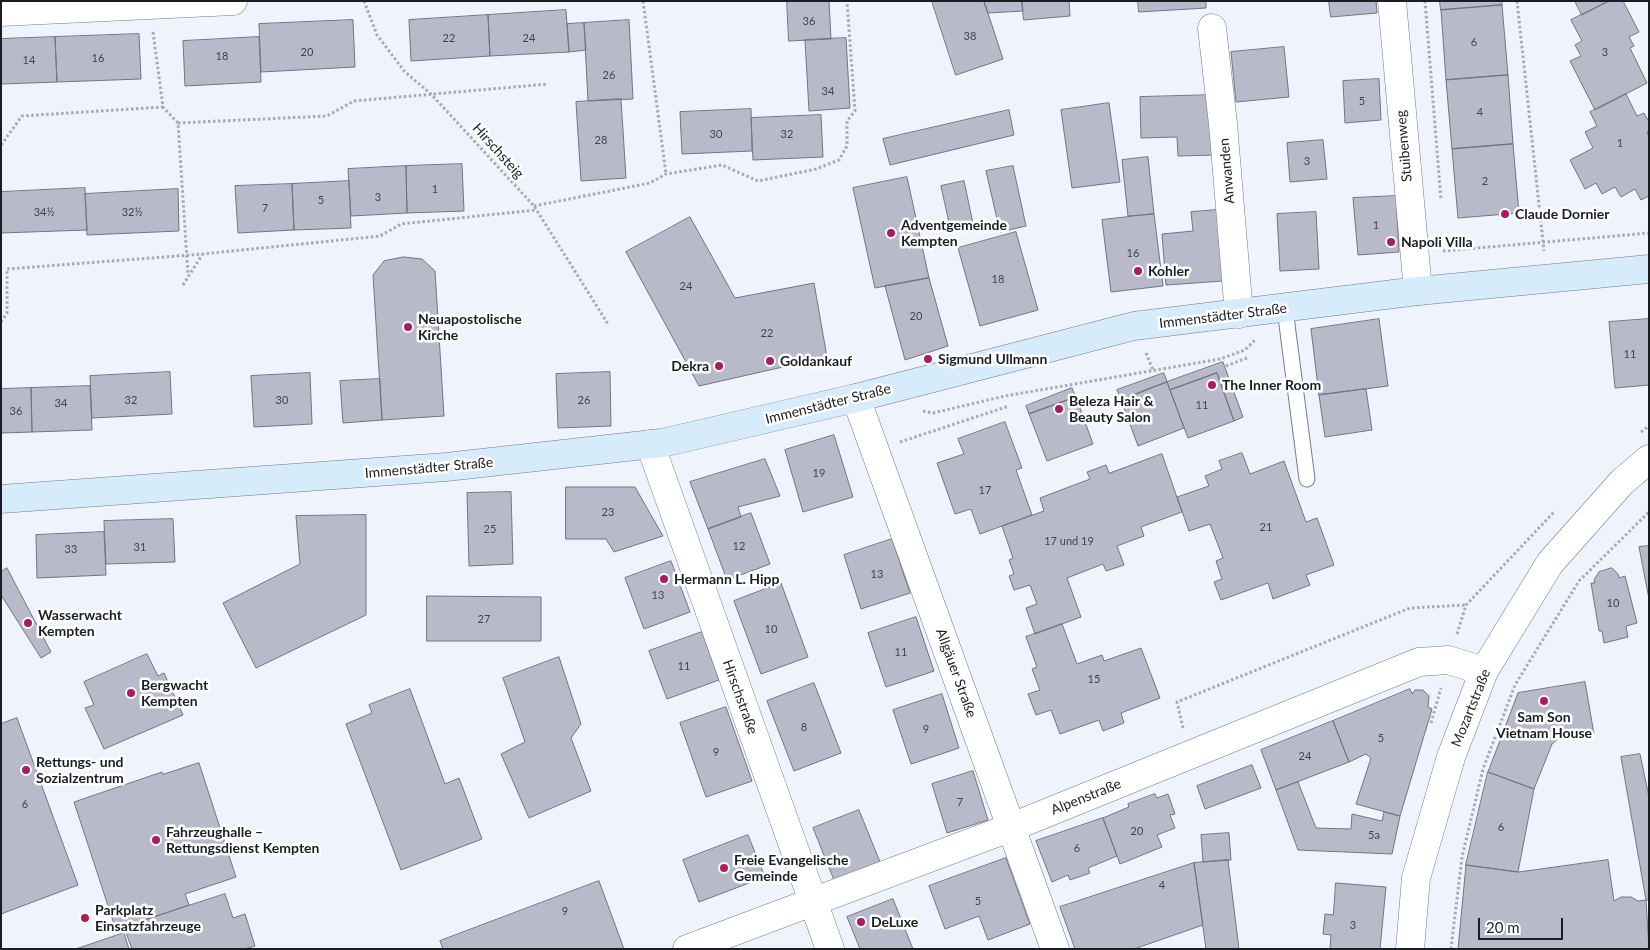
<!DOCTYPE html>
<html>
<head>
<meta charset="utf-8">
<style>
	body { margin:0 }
	#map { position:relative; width:1650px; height:950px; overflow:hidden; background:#eef3fc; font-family:Lato,sans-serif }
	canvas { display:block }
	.frame { position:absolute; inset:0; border:2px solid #1a1d22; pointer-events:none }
	.scale { position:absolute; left:1478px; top:918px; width:85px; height:22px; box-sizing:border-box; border:2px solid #1a1d22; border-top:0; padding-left:6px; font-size:15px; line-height:18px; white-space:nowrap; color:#1a1d22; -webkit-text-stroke:4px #fff; paint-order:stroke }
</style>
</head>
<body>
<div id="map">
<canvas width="1650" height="950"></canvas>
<div class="frame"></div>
<div class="scale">20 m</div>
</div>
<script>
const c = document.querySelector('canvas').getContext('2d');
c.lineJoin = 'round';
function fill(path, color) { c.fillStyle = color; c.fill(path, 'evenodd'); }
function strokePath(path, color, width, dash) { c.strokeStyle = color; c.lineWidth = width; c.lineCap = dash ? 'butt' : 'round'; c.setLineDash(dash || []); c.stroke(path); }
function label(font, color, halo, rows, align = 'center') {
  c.font = font + ' Lato,sans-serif'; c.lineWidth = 5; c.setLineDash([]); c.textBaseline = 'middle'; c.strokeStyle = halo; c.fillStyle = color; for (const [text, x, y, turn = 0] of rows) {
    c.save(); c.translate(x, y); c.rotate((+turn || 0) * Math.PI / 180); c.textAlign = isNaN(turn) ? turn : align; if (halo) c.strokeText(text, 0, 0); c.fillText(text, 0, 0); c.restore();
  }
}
const building = new Path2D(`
	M787,1h42l2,38 -42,2z
	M932,1h52l19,58 -47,16z
	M984,1h38l1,10 -35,2z
	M1022,1h47l1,15 -46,4z
	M1138,1h68v7l-67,4z
	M1329,1h47l1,12 -46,4z
	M1440,1h62v4l-61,5z
	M1575,1h34l-27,14z
	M1609,1h14l16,31 -10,5 5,9 -4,2 17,35 -52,27 -25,-49 11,-5 -6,-11 7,-4 -11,-21z
	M1502,5l6,70 -62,5 -5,-70z
	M566,10l3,42 -79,4 -2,-41z
	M488,15l2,41 -79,5 -2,-41z
	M353,20l2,47 -94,5 -2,-48z
	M629,20l4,79 -45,2 -4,-78z
	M584,23l2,27 -17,2 -2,-28z
	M139,34l2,45 -84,3 -2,-45z
	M55,37l2,45 -56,2v-45z
	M259,37l2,45 -76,4 -2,-45z
	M846,38l4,70 -41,3 -4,-71z
	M1284,47l5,50 -53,5 -5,-50z
	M1508,75l5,69 -61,5 -6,-69z
	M1379,79l2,41 -36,3 -2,-42z
	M1626,94l11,22 7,-3 5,9v9l-2,1 2,5v59l-8,4 -6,-11 -14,8 -6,-10 -13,7 -6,-11 -11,6 -15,-29 23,-12 -8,-16 12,-6 -7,-14z
	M1215,95l1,60 -38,1 -1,-19 -36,1 -1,-41z
	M621,99l5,79 -45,3 -5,-79z
	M1109,103l11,79 -48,6 -11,-78z
	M751,109l1,42 -70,3 -2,-42z
	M1009,110l5,25 -124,30 -7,-26z
	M821,115l2,42 -70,3 -2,-42z
	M1323,140l4,39 -37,3 -3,-39z
	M1513,144l6,69 -61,5 -6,-69z
	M1148,157l6,57 -26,2 -6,-56z
	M462,164l2,47 -57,2 -1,-47z
	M406,166l1,47 -56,3 -3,-47z
	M1013,166l13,60 -26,6 -14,-61z
	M907,177l22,101 -54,10 -22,-100z
	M349,181l2,47 -57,2 -2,-46z
	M964,181l10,47 -23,4 -10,-46z
	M292,184l2,46 -56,3 -3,-47z
	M85,188l2,42 -86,3v-41z
	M178,189l1,42 -92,4 -2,-41z
	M1396,196l3,56 -41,3 -5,-57z
	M1217,210l6,71 -57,4 -4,-51 31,-3 -2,-19z
	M1316,212l3,57 -39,2 -3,-57z
	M1154,214l9,72 -52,6 -9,-72z
	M690,217l45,81 79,-15 13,74 -128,29 -73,-134z
	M1016,232l22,78 -58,16 -22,-78z
	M404,257l18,2 13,12 9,145 -62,4 -9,-145 11,-14z
	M929,278l19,68 -43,14 -20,-74z
	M1379,319l9,67 -69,9 -8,-66z
	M1649,319v66l-34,3 -6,-66z
	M1223,362l20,55 -9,4 -17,-48 -47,17 -3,-8z
	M170,372l2,42 -80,4 -2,-42z
	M610,372l1,54 -53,2 -2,-54z
	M310,373l2,51 -58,3 -3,-51z
	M1164,373l3,9 -46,18 -4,-10z
	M1217,373l17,48 -46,17 -18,-48z
	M380,379l2,41 -39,3 -3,-42z
	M1167,382l17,46 -46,18 -17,-46z
	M90,386l2,44 -60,2 -1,-44z
	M31,388l1,44 -31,1v-44z
	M1072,388l4,9 -47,17 -3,-8z
	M1366,389l6,41 -47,7 -6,-42z
	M1076,397l17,47 -46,17 -18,-47z
	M1005,422l17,46 -6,2 16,45 -52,19 -9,-25 -16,5 -18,-51 27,-9 -6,-15z
	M834,435l19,62 -50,15 -18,-62z
	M1242,453l8,21 34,-13 22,61 11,-4 17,47 -28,10 4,10 -37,14 -5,-16 -47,17 -7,-18 8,-3 -6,-18 7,-3 -13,-34 -21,7 -12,-34 32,-11 -4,-10 17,-7 -3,-8z
	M1162,454l20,58 -41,15 3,9 -27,10 7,19 -18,6 -3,-7 -36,14 14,39 -46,17 -9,-26 11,-4 -7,-19 -16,5 -5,-14 5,-2 -5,-14 4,-2 -11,-32 42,-15 -4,-13 50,-19 -3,-7 19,-7 3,8z
	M765,459l15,37 -42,11 3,10 -33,12 -18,-47z
	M566,487h69l28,49 -49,16 -8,-13h-40z
	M511,492l2,72 -44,2 -2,-73z
	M751,513l19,51 -43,16 -19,-51z
	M366,515v100l-110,53 -33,-65 77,-39 -4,-48z
	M173,519l2,43 -69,2 -2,-43z
	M104,532l2,43 -69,3 -1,-43z
	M892,539l18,54 -49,16 -17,-54z
	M1649,546v53l-10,-52z
	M671,561l19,51 -46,17 -19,-51z
	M7,568l44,84 -10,6 -40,-63v-23z
	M1612,568l6,6 1,4 6,-2 12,47 -11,3 2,11 -24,6 -2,-12h-3l-8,-48h4l-1,-3 5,-8z
	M781,583l27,74 -47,17 -27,-73z
	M427,596l114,1v44h-114z
	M916,617l18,54 -48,16 -18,-54z
	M1062,624l15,40 25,-9 2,6 37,-13 19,50 -39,15 3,10 -21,8 -4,-11 -39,14 -9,-24 -15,5 -8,-21 12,-4 -8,-21 5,-2 -11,-30z
	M702,632l17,48 -52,19 -18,-48z
	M147,654l11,22 6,-3 19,42 -79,34 -19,-41 9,-3 -10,-23z
	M559,657l22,67 -10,14 20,53 -62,27 -28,-64 24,-12 -22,-64z
	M1585,682l9,52 -36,5 -6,5 -18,45 -46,-17 30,-79z
	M814,683l27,70 -47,18 -27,-70z
	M410,689l35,95 14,-6 23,61 -81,31 -55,-146 26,-11 -3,-8z
	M1410,689l2,5 3,-4h8l6,6 -1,11 4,2 -32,107 -44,-12 15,-46 -5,-4 -17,8 -16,-41z
	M942,694l17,54 -48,16 -18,-54z
	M726,707l26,74 -46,16 -26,-74z
	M17,718l61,167 -77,29v-190z
	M1333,721l16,41 -73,28 -15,-40z
	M1640,754l9,43v103h-3l-25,-143z
	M199,763l37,114 -51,17 4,11 -73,25 -42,-128 88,-30 1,2z
	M1252,765l9,23 -56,21 -8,-23z
	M973,771l15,49 -41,13 -15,-49z
	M1488,772l46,17 -16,83 -52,-7z
	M1298,782l18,46 35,1 1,-15 30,7 2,-9 16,4 -8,38 -94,-4 -22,-60z
	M1155,794l2,4 11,-4 7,20 -5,1 5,13 -18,7 5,12 -42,17 -17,-46 26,-11 -1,-3z
	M859,810l21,52 -46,18 -21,-52z
	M1103,818l14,38 -29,12 2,5 -20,7 -2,-5 -16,7 -16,-41z
	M1229,833l2,27 -28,2 -2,-27z
	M748,835l17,42 -66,25 -16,-42z
	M1006,858l24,66 -42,16 -9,-24 -34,13 -16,-43z
	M1228,860l11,89h-33l-12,-86z
	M1608,860l6,41 7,-4h10l7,4 8,-1 3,49h-191l8,-84 52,7z
	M1194,863l9,62 -69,24h-59l-15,-42z
	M599,881l25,68h-181l-3,-8z
	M1336,883l50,4 -6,62h-50l1,-14 -8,-1 2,-20 8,1z
	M225,894l8,24 12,-4 10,32 -10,3h-113l-8,-22z
	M893,899l20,50h-53l-13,-32z
	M124,933l5,16h-53z`);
const path = new Path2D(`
	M364,1l13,34 28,37 26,22 103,112 74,118
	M643,1l23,173
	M1425,1l16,199
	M1517,1l27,250
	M153,32l10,75 15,16 10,152
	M178,123l149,-7 27,-15 194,-17
	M1,145l21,-29 141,-9
	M534,206l116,-23 16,-9 56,-9 36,16 58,-12 23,-9 8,-14v-25l8,-10 -8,-110
	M1443,251l206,-18
	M183,285l19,-30
	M1,322l6,-9v-44l196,-15 177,-18 21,-12 135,-14
	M1146,353l7,17
	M1226,366l21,-8
	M923,411l10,2 72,-17 215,-37 25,-9 10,-10
	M1641,432l8,-6
	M900,442l109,-36
	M1457,634l9,-29 88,-93
	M1431,723l10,-35
	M1183,728l-6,-26 233,-94 56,-3
	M1451,949l11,-92 21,-88 32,-84 64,-104 70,-69`);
const lane = new Path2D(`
	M1285,309l22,170`);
const street = new Path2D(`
	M1392,1l26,290
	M1,12l232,-11
	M1212,28l11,96 16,190
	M856,398l199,551
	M650,444l180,505
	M687,949l325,-122 407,-165 29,-2 36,11
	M1410,949l6,-71 35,-121 33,-86 66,-108 72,-81 27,-23`);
const secondary = new Path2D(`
	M1,499l445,-32 216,-24 194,-45 278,-72 284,-35 231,-22`);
const markers = [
	[1505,214,5,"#a81d60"],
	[891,233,5,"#a81d60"],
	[1391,242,5,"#a81d60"],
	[1138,271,5,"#a81d60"],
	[408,327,5,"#a81d60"],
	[928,359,5,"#a81d60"],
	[770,361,5,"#a81d60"],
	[719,366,5,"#a81d60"],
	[1212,385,5,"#a81d60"],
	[1059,409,5,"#a81d60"],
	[664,579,5,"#a81d60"],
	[28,623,5,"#a81d60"],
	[131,693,5,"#a81d60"],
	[1544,701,5,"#a81d60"],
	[26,770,5,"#a81d60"],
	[156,840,5,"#a81d60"],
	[724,868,5,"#a81d60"],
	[85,918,5,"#a81d60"],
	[861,922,5,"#a81d60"]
];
const numberNames = [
	["36",809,21],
	["38",970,36],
	["22",449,38],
	["24",529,38],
	["6",1474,42],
	["20",307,52],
	["3",1605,52],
	["18",222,56],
	["16",98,58],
	["14",29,60],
	["26",609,75],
	["34",828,91],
	["5",1362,101],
	["4",1480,112],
	["30",716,134],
	["32",787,134],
	["28",601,140],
	["1",1620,143],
	["3",1307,161],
	["2",1485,181],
	["1",435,189],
	["3",378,197],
	["5",321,200],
	["7",265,208],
	["34½",44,212],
	["32½",132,212],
	["1",1376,225],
	["16",1133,253],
	["18",998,279],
	["24",686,286],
	["20",916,316],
	["22",767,333],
	["11",1630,354],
	["32",131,400],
	["30",282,400],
	["26",584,400],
	["34",61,403],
	["11",1202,405],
	["36",16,411],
	["19",819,473],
	["17",985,490],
	["23",608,512],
	["21",1266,527],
	["25",490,529],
	["17 und 19",1069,541],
	["12",739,546],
	["31",140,547],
	["33",71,549],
	["13",877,574],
	["13",658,595],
	["10",1613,603],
	["27",484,619],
	["10",771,629],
	["11",901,652],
	["11",684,666],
	["15",1094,679],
	["8",804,727],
	["9",926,729],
	["5",1381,738],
	["9",716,752],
	["24",1305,756],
	["7",960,802],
	["6",25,804],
	["6",1501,827],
	["20",1137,831],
	["5a",1374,835],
	["6",1077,848],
	["4",1162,885],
	["5",978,901],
	["9",565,911],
	["3",1353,925]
];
const streetNames = [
	["Stuibenweg",1404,146,-95],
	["Hirschsteig",498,151,48],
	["Anwanden",1227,171,-95],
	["Immenstädter Straße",1223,316,-7],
	["Immenstädter Straße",828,404,-14],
	["Immenstädter Straße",429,468,-5],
	["Allgäuer Straße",956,673,70],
	["Hirschstraße",740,697,70],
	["Mozartstraße",1471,708,-68],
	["Alpenstraße",1086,797,-22]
];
const poiNames = [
	["Claude Dornier",1515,214],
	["Adventgemeinde",901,225],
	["Kempten",901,241],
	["Napoli Villa",1401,242],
	["Kohler",1148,271],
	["Neuapostolische",418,319],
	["Kirche",418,335],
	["Sigmund Ullmann",938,359],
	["Goldankauf",780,361],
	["Dekra",709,366,"right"],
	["The Inner Room",1222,385],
	["Beleza Hair &",1069,401],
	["Beauty Salon",1069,417],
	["Hermann L. Hipp",674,579],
	["Wasserwacht",38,615],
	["Kempten",38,631],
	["Bergwacht",141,685],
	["Kempten",141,701],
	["Sam Son",1544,717,"center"],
	["Vietnam House",1544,733,"center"],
	["Rettungs- und",36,762],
	["Sozialzentrum",36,778],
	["Fahrzeughalle –",166,832],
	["Rettungsdienst Kempten",166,848],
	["Freie Evangelische",734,860],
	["Gemeinde",734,876],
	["Parkplatz",95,910],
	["Einsatzfahrzeuge",95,926],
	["DeLuxe",871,922]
];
fill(building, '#b8baca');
strokePath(building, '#727483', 1);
strokePath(lane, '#727b88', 17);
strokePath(street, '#727b88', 29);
strokePath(secondary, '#727b88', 29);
strokePath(path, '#a6aab2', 3, [2.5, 2.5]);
strokePath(lane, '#fff', 15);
strokePath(street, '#fff', 28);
strokePath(secondary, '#d6ecfb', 28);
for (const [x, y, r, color] of markers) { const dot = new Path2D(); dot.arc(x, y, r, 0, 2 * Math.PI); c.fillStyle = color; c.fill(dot); strokePath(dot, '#fff', 2); }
label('11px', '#42444c', null, numberNames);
label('14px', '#1a1d22', '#fff', streetNames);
label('bold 14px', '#1a1d22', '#fff', poiNames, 'left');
</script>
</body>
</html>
